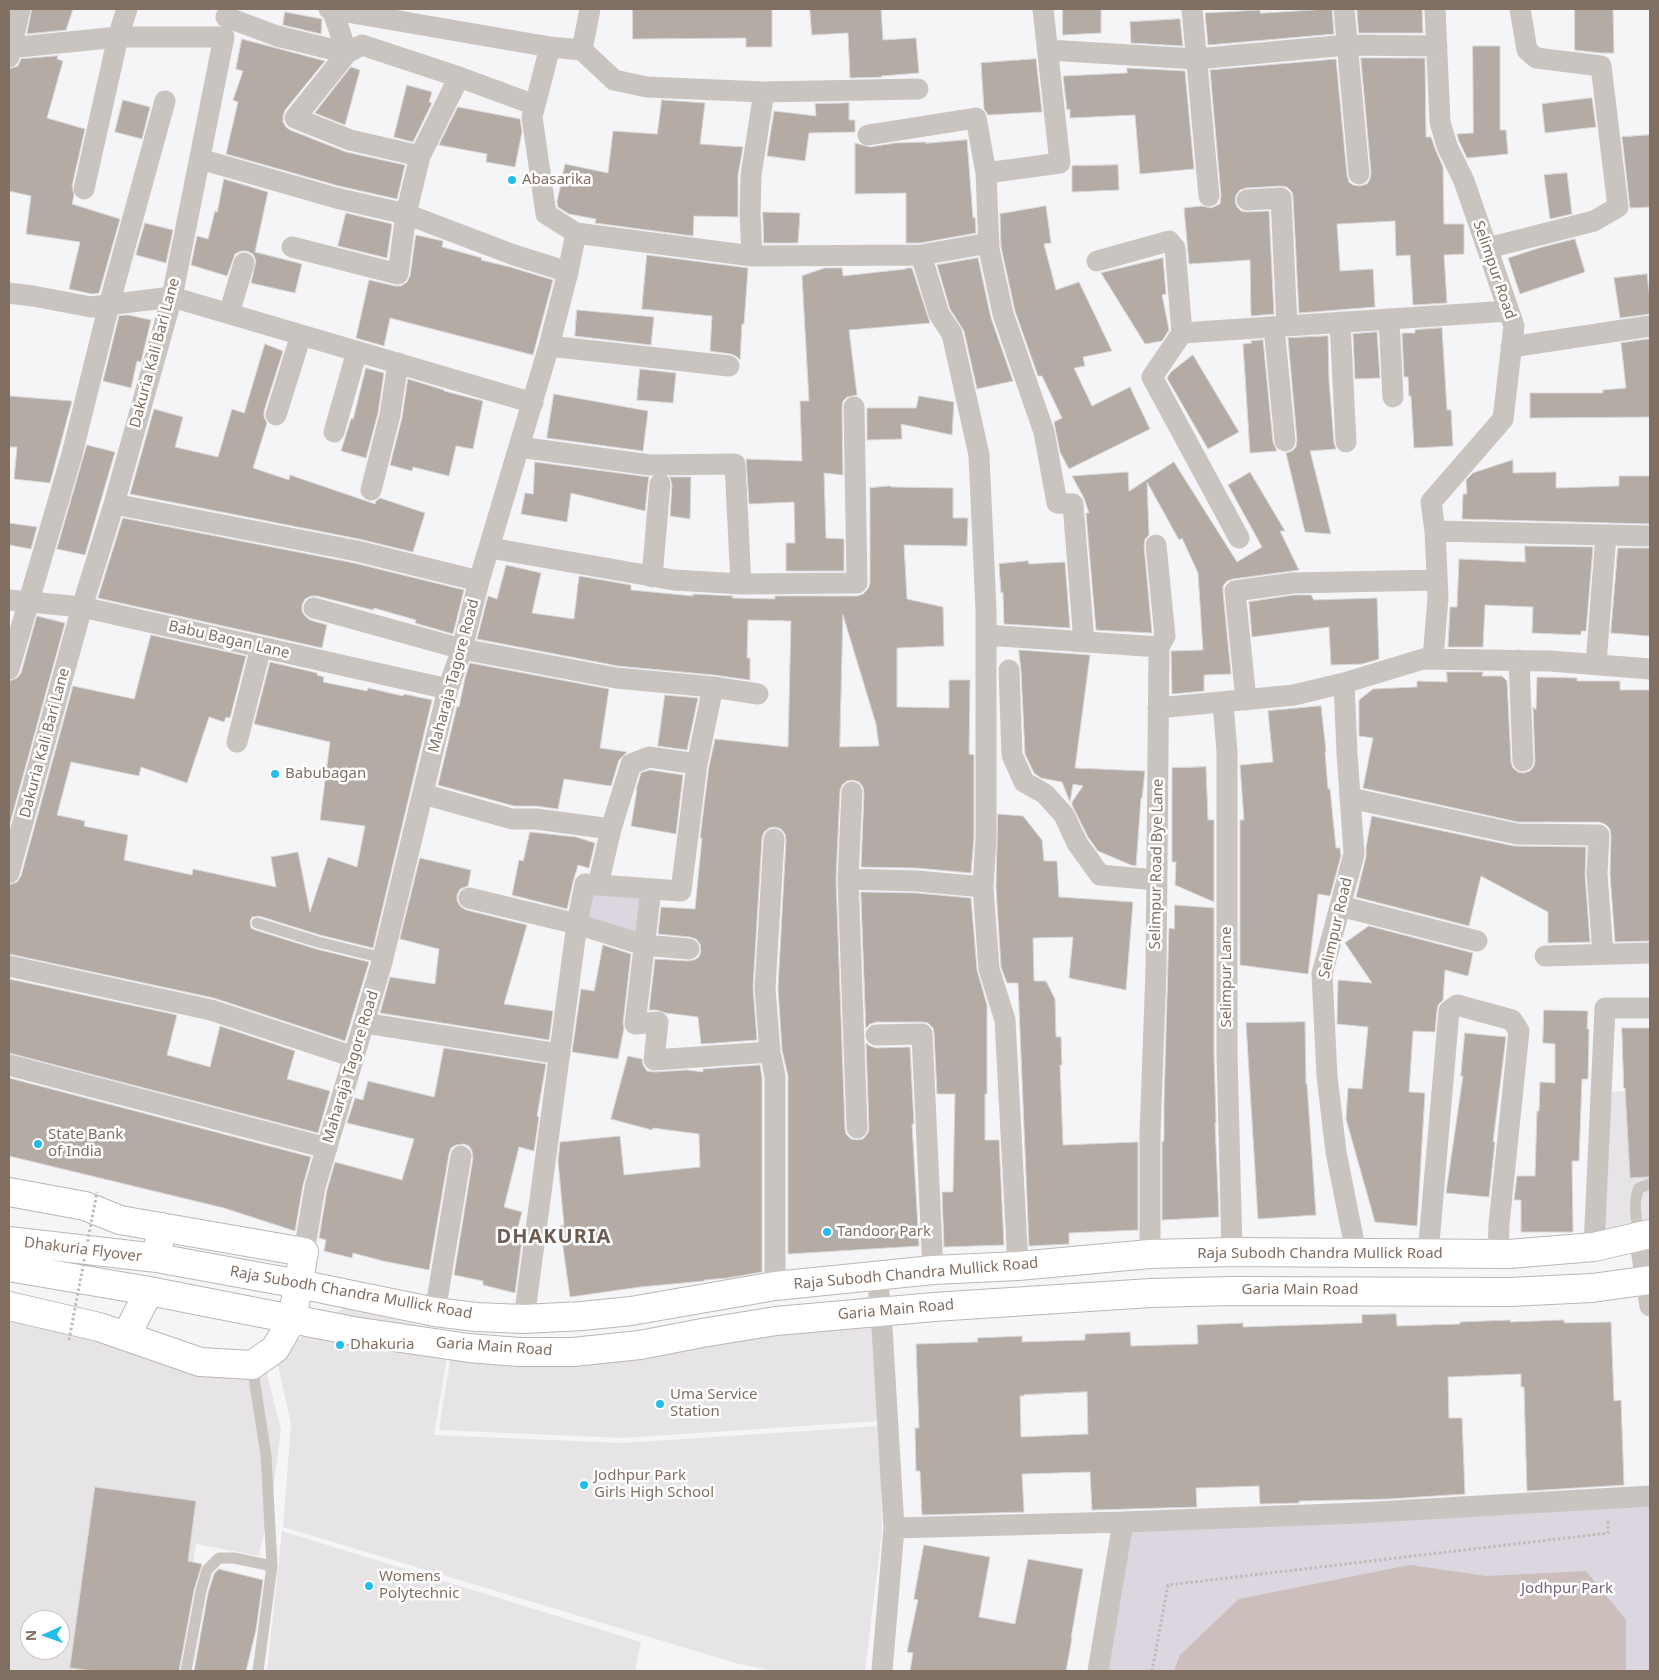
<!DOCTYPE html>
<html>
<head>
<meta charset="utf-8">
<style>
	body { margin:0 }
	#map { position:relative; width:1659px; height:1680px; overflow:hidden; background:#f5f5f8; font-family:"Noto Sans",sans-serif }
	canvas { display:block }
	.frame { position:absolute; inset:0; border:10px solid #816f62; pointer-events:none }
	.north { position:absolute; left:20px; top:1610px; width:50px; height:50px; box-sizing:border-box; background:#fff; border:1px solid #cdc5c0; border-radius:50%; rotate:268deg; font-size:14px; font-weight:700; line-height:20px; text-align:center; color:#816f62 }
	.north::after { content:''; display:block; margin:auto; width:18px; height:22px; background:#23bdea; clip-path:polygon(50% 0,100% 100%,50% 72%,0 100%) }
</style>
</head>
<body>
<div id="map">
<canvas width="1659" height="1680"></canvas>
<div class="frame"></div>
<div class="north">N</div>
</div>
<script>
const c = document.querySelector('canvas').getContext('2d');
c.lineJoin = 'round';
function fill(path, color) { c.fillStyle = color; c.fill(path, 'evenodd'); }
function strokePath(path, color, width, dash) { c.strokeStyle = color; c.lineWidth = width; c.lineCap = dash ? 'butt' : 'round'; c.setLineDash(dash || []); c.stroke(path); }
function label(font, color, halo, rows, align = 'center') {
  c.font = font + ' "Noto Sans",sans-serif'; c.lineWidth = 5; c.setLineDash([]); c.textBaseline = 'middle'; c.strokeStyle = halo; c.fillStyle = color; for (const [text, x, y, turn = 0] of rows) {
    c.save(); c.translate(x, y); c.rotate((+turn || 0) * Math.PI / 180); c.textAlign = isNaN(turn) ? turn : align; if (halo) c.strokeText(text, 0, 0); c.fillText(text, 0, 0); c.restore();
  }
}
const built = new Path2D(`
	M1650,1090v145l-45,3 3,-146z
	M872,1296l7,125 -256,17 -184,-8 15,-95 105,20z
	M344,1307l107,26 -17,102 188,8 258,-17 2,106 -17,139h-90l-36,-7 -456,-137 8,-103 -16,-72 20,-10z
	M9,1310l167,46 86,-2 19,75 -8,63 -14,64 -63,-12 -19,127h-168zM30,1620h30v30h-30z
	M282,1531l359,111 -6,29h-368z`);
const green = new Path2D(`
	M587,887l59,3 -4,44 -61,-12z
	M1650,1503v168h-543l24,-143z`);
const water = new Path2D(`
	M1410,1565l76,11 100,-5 40,49v51h-452l6,-16 59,-56z`);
const building = new Path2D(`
	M32,9h41l-7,21 -39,4z
	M633,9h139v38h-26v-9l-113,1z
	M810,9h71l2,31 33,-2 3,35 -38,3 1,1 -32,1 -2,-45 -36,2z
	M1063,9h38v24l-38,2z
	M1332,9l2,25 -126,11 -3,-32 55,-3v3z
	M1357,9h65l1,24h-64z
	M1575,9h38l1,44h-13l-26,-3z
	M285,12l37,7 -1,15 -38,-9z
	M1180,19l3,27 -52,-3 -1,-21z
	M242,39l83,22 -40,49 -2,6v6l3,5 4,3 56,22 59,13 -8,34 -58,-13 -113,-32 12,-52 -5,-2 10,-29 -7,-2z
	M1473,46h27v84h6l2,24 -41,4 -8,-17 -2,-7 16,-1z
	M58,56l-1,3 6,2 -16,57 38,11 -13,57 2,9 -2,9 48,15 -21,74 -7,1 -23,-5 11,-47 -54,-8 5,-38 -22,-5v-122l9,-3 3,-7z
	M1361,58h64l1,79h5l5,14 7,16 1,57h20v30l-20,1 3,48 -34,2 -3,-50 -14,1 -1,-35 -58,3 3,47 33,-2 2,38 -76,6 -6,-116 -1,-5 -5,-5 -6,-1 -35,2 -6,2 -4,5 -1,6 2,6 4,4 6,1 22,-1 5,103 -23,2 -1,-56 -61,4 -5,-56 18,-2 9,2 9,-4 1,-9 -11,-125 126,-11 11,116 2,7 4,3 7,1 7,-2 3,-5 1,-6z
	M1036,59l6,53 -54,3 -4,-6 -3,-46z
	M351,67l9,3 -15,55 -30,-12z
	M1127,68l58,3 9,98 -54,5 -5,-59 -65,3v-9l-3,1 -4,-34 64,-3z
	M407,85l25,7 -3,10 3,1 -19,39 -19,-5z
	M1592,98l4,29 -51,6 -3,-29z
	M123,100l27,7 -8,32 -27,-7z
	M662,100l43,3 -5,41 43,3 -5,28v42l-44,-1 -1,20 -98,-13 1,-4 -27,-5 -11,-7 -1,-5 8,-38 43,9 5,-42 44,3z
	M849,103v17h6v12l-46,1 -4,28 -38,-5 7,-45 42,5 -1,-12z
	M458,107l62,12 2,13 -7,35 -29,-5 1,-8 -48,-9z
	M1650,135v72l-20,1 -8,-71z
	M967,140l6,78 2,-1 1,16 -56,10h-14v-50l-51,1v-51l15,4 25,-4 31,-1v1z
	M1118,165l1,25 -47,2v-26z
	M1567,173l5,41 -22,5 -6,-44z
	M224,179l44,13 -13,60 47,12 -7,29 -44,-10 5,-22 -3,-7 -6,-3h-6l-6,3 -8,22 -36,-11 6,-29 11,3 7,-28 2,1z
	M1046,206l5,37 -7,1 12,46 23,-8 33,69 -29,6 2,9 -11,2 18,38 38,-19 20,42 -81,40 -9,-17 -6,-30 8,-4 -20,-42h-4l-23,-65 -14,-64 -1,-33z
	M763,212l37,1 -2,30h-34z
	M346,213l46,11 -5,34 -49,-12z
	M145,223l28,7 -7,33 -30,-8z
	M416,235l27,6 -1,6 40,11 -1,2 29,7 43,13 -20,75 -143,-37 -6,28 -28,-8 13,-58 26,6h6l6,-4 3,-6z
	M1575,239l10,33 -65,22 -12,-36 31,-10z
	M647,255l101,13 -4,56h-2l-2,36 -4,-4 -5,-2 -21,-3 2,-35 -70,-7z
	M978,258l13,60 22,63 -36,8 -13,-58 -14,-22 -13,-44z
	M1163,258l3,36 -4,1 7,35 -7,11 -17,3 -44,-71z
	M825,268h17l1,8 63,-7v-1h6l18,55 -81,7 8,65 -10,2 -4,4 -1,6 1,68 -19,-2 2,65 18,1v32h-58v-28h9l-1,-41 -45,2 -3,-45 56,2 -2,-60h9l-7,-125z
	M1647,274l3,24v16l-30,4 -6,-40z
	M577,310l77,7 -3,28 -76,-9z
	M128,315l23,5 -10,42 -4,-1 -6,27 -28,-7 16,-65z
	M1442,328l5,82h4l2,36 -39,2 -3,-52h-2l-1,-19h-4l-2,-44h13v-3z
	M1377,332l3,46 -25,1 -2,-45z
	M1328,336l1,44 5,63 2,6 -26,2 21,83 -26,-2 -19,-79 6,-2 4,-4 1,-7 -9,-102z
	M1650,339v78l-120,1v-25h73v-3l23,-2 -5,-45z
	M1263,340l10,102 4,9 -27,2 -7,-109 9,-1 -1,-2z
	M265,344l18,7 -19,60v6l3,6 -14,45 36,12 1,-5 85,29 1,-3 4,-3 45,15 -12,39 -54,-13 -229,-45 24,-85 29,8 -8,30 43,10 14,-48 12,4z
	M1193,355l46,77 -31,17 -41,-71 4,-6z
	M366,368l18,5 -6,40 -12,45 -25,-7 10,-32h2z
	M640,369l36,4 -3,30 -36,-3z
	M408,379l36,11v1l39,10 -10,48 -17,-3 -7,30 -36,-9 -1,4 -22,-6 12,-47z
	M554,394l94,17 -5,40 -96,-13z
	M9,396l63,5 -22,82 -36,-4 3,-32h-8z
	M919,396l35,6 -2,33 -51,-11 1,15 -35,1v-32h49z
	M87,445l28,7 -30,103 -28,-6z
	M1513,460v13l43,-1v16l63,-2v-10h31v48l-188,-5 1,-25h4l-1,-14 7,-7z
	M535,462l114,15 -1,6 -3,28 -74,-18 -4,29 -46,-8 4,-21 8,1z
	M1174,462l63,100 25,-15 -34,-62 22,-13 35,59h-5l19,39 -66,9 -6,2 -4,5v6l8,82 -27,1v16l-32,3 -1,-43 32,-1 -5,-77 -16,-35 -3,2 -32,-58 2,53 -4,4 -1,7 8,87 -56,-3 -10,-117h3l-5,-15 -12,-22 56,-4 1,19z
	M670,477h21l-1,42 -20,-3 2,-31z
	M890,486l1,1 62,1v30h15l-1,28 -63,-1 3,54 36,8 1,39 -47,2v59l52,1v-28h21l-1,74 5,1v83l-3,35 -54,-5 -56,-1 3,-74 -1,-6 -4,-5 -6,-2 -6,1 -5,4 -2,6 -4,88 9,250 1,5 5,5 6,1 6,-1 5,-6 1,-5 -3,-85 4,3 6,2 34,-1 4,77h-2l7,122 -131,8v-178l-6,-26 -4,-62 8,-148 -1,-6 -4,-5 -6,-2 -6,1 -5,4 -2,6 -9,149 4,53 -56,4 -3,-27 -32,-4 -9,-3h-8l6,-51 33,2 6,-1 5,-3 2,-6 -1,-7 -4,-5 -6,-2 -32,-3 3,-27 34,2 7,-71h-2l9,-72 6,-27 73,8 3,-126 -43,-1 -1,38h3v22l-36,-5 -96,-9 -141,-27 11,-43 9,3 9,-34 35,8 -9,40 42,6 5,-43 52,9v5l62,6v-2l40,2 -1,2 43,1v-3h82l6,-2 5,-5 2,-6v-95zM843,615l33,109 3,22 -39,1z
	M123,518l231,45 110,27 -11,44 -38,-11 1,-3 -42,-12 -1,2 -56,-14h-6l-6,3 -3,6v6l3,5 5,4 17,5 -5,23 -224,-50z
	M9,523l28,4 -6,22 -22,-4z
	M1525,546l68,1 -7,84h-5v4l-49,-2 1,-26 -48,-2 -2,42h-35l2,-40h7l2,-48 66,3z
	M1618,548h32v88l-39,-3z
	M1028,561l1,3 36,-2 5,66 -66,-4 -1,-32 -2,1 -2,-29z
	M1294,595h17l3,5 63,-2 2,61 -17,5 -31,1 -2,-38 -77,10 -3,-35z
	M37,616l28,7 -56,204v-146l8,-3 4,-5z
	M151,635l95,21 -16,62 -4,-1 -2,5 -15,-5 -22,66 -46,-16 -2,9 -68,-14 -14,53 28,6 -1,5 44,9 -4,25 68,15 1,-6 83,18 -5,-30 27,-5 12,60 18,-55 29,10 8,-41 -45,-6 10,-78 -76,-18 16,-62 47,11v2l7,2 -1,5 44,9 1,-3 35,8 1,-2 28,6 -59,248 -53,-13 -61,-19 -7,1 -2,4 1,7 4,2 61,19 53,13 -24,79 -131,-43 -205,-44v-69l8,-3 4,-6 52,-190 61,13z
	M1019,650l71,5 -15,113 70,3 -3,27h-1l-5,68 -5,-1 -33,-14 -10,-14 -16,-32v-3l11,-16 -10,-2 -3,18 -8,-20 -21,-4 -7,-5 -9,-19 -4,-84z
	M470,663l139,26 -9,59 27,4 -8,8 -8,26 -47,-7 -6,30 -22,-3h-22l-76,-21 19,-79 2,1 6,-29z
	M1447,672h36l-1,4h20l5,5 4,81 2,6 5,4 5,1 7,-2 4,-5 1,-5 -2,-54 3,3 1,-33 40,1v3h43v9h30v251l-35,1 -5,-68 1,-38 -1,-7 -5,-5 -6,-2h-81l-155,-34 10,-50 -14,-2v-36l14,-11 44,-2v-6l30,1z
	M665,695l33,3 -11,52 -29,-4z
	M1321,706l5,45 -1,1 3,37h2l6,59h4l1,8 -11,40 -12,-2 -10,80 -68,-9v-145h4l-4,-55 33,-3 -5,-51z
	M1206,767l2,53h6v82l-39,-17 1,-23h-4v-94z
	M650,770l33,5 -7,59 -45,-8 6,-36h-1l5,-17z
	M998,814l25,2 19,24 2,21h13l2,36 74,5 -7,88 -57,-12 4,-41 -40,1 1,43h12l9,18 1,38h5l1,28h-2l3,80 75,-3v88l-69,3v11l-40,2 -11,-263h-11l-6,-16 -5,-80z
	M1372,816l142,30 72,1 -1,28 5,67 -42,1v-31l-67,-36 -12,50 -113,-29 10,-40v-9z
	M530,832l46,5 19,6 -6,25 -11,-3 -5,17 -6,27 -55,-14 7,-35 4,1z
	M420,858l51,12 -3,16 -8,3 -3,6v6l4,6 5,3 61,15 -23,79 49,7 -4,29 -169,-27 10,-36 45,7 4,-35 -39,-10z
	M861,892l55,1 55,5 6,72 10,35v89h-2v46h14l5,105 -60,2 -2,-55h11l2,-98h-18l-3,-61 -1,-5 -5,-5 -6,-1h-46l-6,2 -4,4z
	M1175,905l39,3v145l2,70h-1l4,94 -57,3v-78l2,-1v-39l5,-174 5,1z
	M1369,926l104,27 -5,23 -23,-6 -2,30 -5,5 -1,5 -2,22 -22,-1 -4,61 16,1 -8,133 -42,-4 -29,-103 2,-31 14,1 6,-62 -31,-3 1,-44 34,3 -27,-40z
	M603,945l28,9 -8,69 1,5 -6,31 -46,-7 9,-63 13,2z
	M9,979l168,36 -10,40 43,12 10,-41 75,25 -8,28 43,12 -12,42 -309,-80z
	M1544,1010l44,1 -1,18h2l-1,50h-6l-3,82h-7l1,71h-52v-32h-7l3,-24h18l2,-65h2l1,-29 15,1v-39l-12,-1z
	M1305,1022l1,62h1l9,131 -58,4 -12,-196z
	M1622,1028h28v149h-4l-16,1 -5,-90h-1z
	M1465,1033l41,4 -13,105h2l-6,55 -43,-4 17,-117h-2z
	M444,1048l102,16 -9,52 2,1 -5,34 -15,-4 -15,60 18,5 -7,26 7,2 -7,53 -32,-8v-4l-29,-6 19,-117 -1,-7 -3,-5 -5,-2 -8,1 -5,3 -2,6 -20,116 -46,-9 -30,-8 -1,5 -28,-7 2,-11 -7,-2 8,-48 8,-28 67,18 12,-41 -67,-16 8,-25 8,2 5,-19 66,16z
	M628,1056l14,3 1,6 4,6 8,1 32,-2 16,2v-3l57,-4 2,12v195l-34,6 -24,2v1l-64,6 -70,10 -10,-71 4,-1 -6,-64 2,-19 60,-6 4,39 76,-8 -1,-33 -46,-6 -1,2 -41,-11z
	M9,1078l302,79 -8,28 -8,46 -71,-23 -215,-52z
	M1396,1314l1,12 63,-2v-2l50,-2v2l54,-2v3l47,-1 3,79 7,-1 3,85 -97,6 -3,-104h-3v-13l-73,3 1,41h13l3,76 -77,5 -89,2v2l-39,1 -1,-18 -63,2 1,19 -105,3 -2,-38 -68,2 2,38 -102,3 -2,-44h-4l-1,-43h4l-3,-84 62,-2 -1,-4 45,-2v6l63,-2v-6l45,-2 1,14 67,-2 -1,-19 46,-2v4l119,-4v-8zM1087,1392l1,42 -67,3 -1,-41h4v-1z
	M95,1487l101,14 -8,60 14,3 -8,26 -15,81h-86l-23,-3z
	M924,1545l66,12 -11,60 36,7 13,-65 55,10 -12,69h1l-6,33h-156l3,-18 -6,-1 11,-52 -4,-1z
	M219,1569l44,11 -7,50 -10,41h-52l14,-78 6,-19z`);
const path = new Path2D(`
	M1152,1671l16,-86 440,-52v-13`);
const lane = new Path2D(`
	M257,923l61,19 65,16
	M1639,1237c-2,-17 -7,-33 0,-49l11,-4
	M252,1365l14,90 6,111 -14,105
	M186,1671l15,-80 6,-21 12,-12h15l38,8`);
const street = new Path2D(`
	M329,9l221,38 32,3 8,-41
	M332,9l15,44 -52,65 55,22 70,16
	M1043,9l17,154 -74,10 3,76 14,65 41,118 13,71 16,1 11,138
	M1192,9l17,187
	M1344,9l15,165
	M226,17l51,19 70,17 15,-8 97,32 76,28
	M9,48l109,-11h106l-52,260 -58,207 -32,103 -73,266
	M582,50l32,30 33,7 117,5 154,-3
	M1048,50l148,9 151,-14 90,1
	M9,57l11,-48
	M868,135l108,-17 10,55
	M200,159l136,39 70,16 108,41 54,17
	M84,189l34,-152 9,-28
	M1247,200l34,-2 6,128
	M576,233l176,23 169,-1 18,59 13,20 27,121 7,155v228l-3,49 6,82 16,51 13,246
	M292,247l106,27 8,-60 14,-58 39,-79
	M1488,248l106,-27 24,-14 -17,-141 -65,-8 -9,-8 -7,-41
	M921,255l68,-12
	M752,256l-2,-42 1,-39 13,-83
	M1097,261l72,-20 6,7 7,85 -30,44 87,161
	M9,293l24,3 58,11 81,-10 361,106
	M229,314l15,-51
	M1389,319l4,78
	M1340,322l6,120
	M1274,327l11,114
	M1182,333l327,-22
	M549,346l180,20
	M1511,347l139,-21
	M276,415l25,-80
	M334,432l23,-81
	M519,447l131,18 85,-1 6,120
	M371,490l19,-75 8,-52
	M114,504l243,47 122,30
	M1435,531l215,5
	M1156,545l9,91 -6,11
	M490,548l184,32 67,4 116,-1 -3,-176
	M652,577l8,-93
	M9,600l73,7 366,82
	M314,608l148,41 154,29 97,9 45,7
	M986,635l173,12 -3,323 -6,165v119
	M1433,659l5,-62 -3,-66 -4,-29 72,-83 11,-93 -50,-145 -17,-35 -7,-24 -5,-113
	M1519,660l4,101
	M1596,664l10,-129
	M9,669l63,-215 37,-149 56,-204
	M1009,670l3,85 12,27 21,12 19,21 13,28 23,32 56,5
	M1246,700l-11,-109 58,-8 144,-3
	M1223,703l4,49v301l5,199
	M1158,708l136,-13 50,-12
	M237,742l24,-95
	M852,792l-4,87 9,249
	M423,794l89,25h24l75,10
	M1350,798l167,36 82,1 -2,39 6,80
	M774,839l-9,149 5,64 5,24v210
	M848,879l69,2 66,6
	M598,885l13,-56 20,-65 18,-7 48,7
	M651,889l-16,135 23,-2 -4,38 116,-8
	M469,898l108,26 67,21 45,4
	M1340,906l137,35
	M1545,956l105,-3
	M9,966l202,44 143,47
	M364,1023l196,31
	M876,1035l46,-1 11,236
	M9,1065l318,83
	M1639,1237l11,69
	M1594,1247l11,-239h45
	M304,1252l11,-65 67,-225 66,-273 14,-40 17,-68 70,-235 19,-74 8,-39 -30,-19 -14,-97 18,-70
	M1356,1253l-20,-101 -9,-76 -5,-102 32,-120 -7,-101 -3,-70 79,-24 127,2 100,8
	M1428,1254l21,-243 8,-6 55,15 7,11 -20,193 -1,30
	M877,1276l4,35 13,217 -12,143
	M435,1312l26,-156
	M524,1319l53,-395 8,-40 96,7 16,-127 16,-77
	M1123,1522l236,-9 291,-17
	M894,1528l229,-6 -25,149`);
const secondary = new Path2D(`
	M9,1192l76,14 35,14 184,32 -12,68 -17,29 -23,16 -52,-3 -101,-35 -90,-21`);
const primary = new Path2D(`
	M9,1241l148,17 142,26 136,28 41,5 48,2 58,-3 49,-5 144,-25 158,-16 85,-4 132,-12 82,-2 277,2 85,-7 56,-13
	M157,1258l4,-31
	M9,1267l140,24 204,40 116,17 50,4h54l67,-7 62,-12 74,-12 158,-14 217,-14 81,-2 277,1 83,-4 58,-8
	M126,1336l23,-45`);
const pathBridge = new Path2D(`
	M69,1340l28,-148`);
const markers = [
	[512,180,5,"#23bdea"],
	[275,774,5,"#23bdea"],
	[38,1144,5,"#23bdea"],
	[827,1232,5,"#23bdea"],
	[340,1345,5,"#23bdea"],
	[660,1404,5,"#23bdea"],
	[584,1485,5,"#23bdea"],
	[369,1586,5,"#23bdea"]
];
const poiNames = [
	["Abasarika",522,180],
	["Babubagan",285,774],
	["State Bank",48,1135],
	["of India",48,1152],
	["Tandoor Park",837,1232],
	["Dhakuria",350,1345],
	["Uma Service",670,1395],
	["Station",670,1412],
	["Jodhpur Park",594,1476],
	["Girls High School",594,1493],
	["Womens",379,1577],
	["Polytechnic",379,1594]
];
const streetNames = [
	["Selimpur Road",1494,270,71],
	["Dakuria Kali Bari Lane",155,353,-75],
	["Babu Bagan Lane",229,640,13],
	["Maharaja Tagore Road",454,676,-75],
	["Dakuria Kali Bari Lane",45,743,-75],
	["Selimpur Road Bye Lane",1157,864,-89],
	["Selimpur Road",1336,928,-77],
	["Selimpur Lane",1227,977,-90],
	["Maharaja Tagore Road",351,1067,-73],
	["Dhakuria Flyover",83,1250,7],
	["Raja Subodh Chandra Mullick Road",1320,1254],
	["Raja Subodh Chandra Mullick Road",916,1274,-5],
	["Garia Main Road",1300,1290],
	["Raja Subodh Chandra Mullick Road",351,1293,10],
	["Garia Main Road",896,1310,-5],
	["Garia Main Road",494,1347,4]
];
const parkNames = [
	["Jodhpur Park",1567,1589]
];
const districtNames = [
	["DHAKURIA",554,1237]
];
fill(built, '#e6e4e6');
fill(green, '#dcd6e0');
fill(water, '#cbbebb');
fill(building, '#b5aba5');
strokePath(building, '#d7d7da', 1);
strokePath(secondary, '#bcb5b0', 30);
strokePath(primary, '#bcb6b2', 30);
strokePath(path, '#bfbbb8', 3, [2.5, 2.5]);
strokePath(lane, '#c9c4c0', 11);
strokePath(street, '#c9c4c0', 21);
strokePath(secondary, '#fff', 28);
strokePath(primary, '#fff', 28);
strokePath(pathBridge, '#bfbbb8', 3, [2.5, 2.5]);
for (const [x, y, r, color] of markers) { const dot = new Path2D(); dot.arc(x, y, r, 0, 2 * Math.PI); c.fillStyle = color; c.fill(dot); strokePath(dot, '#fff', 2); }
label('15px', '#816f62', '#fff', poiNames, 'left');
label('15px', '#816f62', '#fff', streetNames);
label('15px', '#79657e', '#fff', parkNames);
c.letterSpacing = '1px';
label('bold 20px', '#6c5e54', '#fff', districtNames);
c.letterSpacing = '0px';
</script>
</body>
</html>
